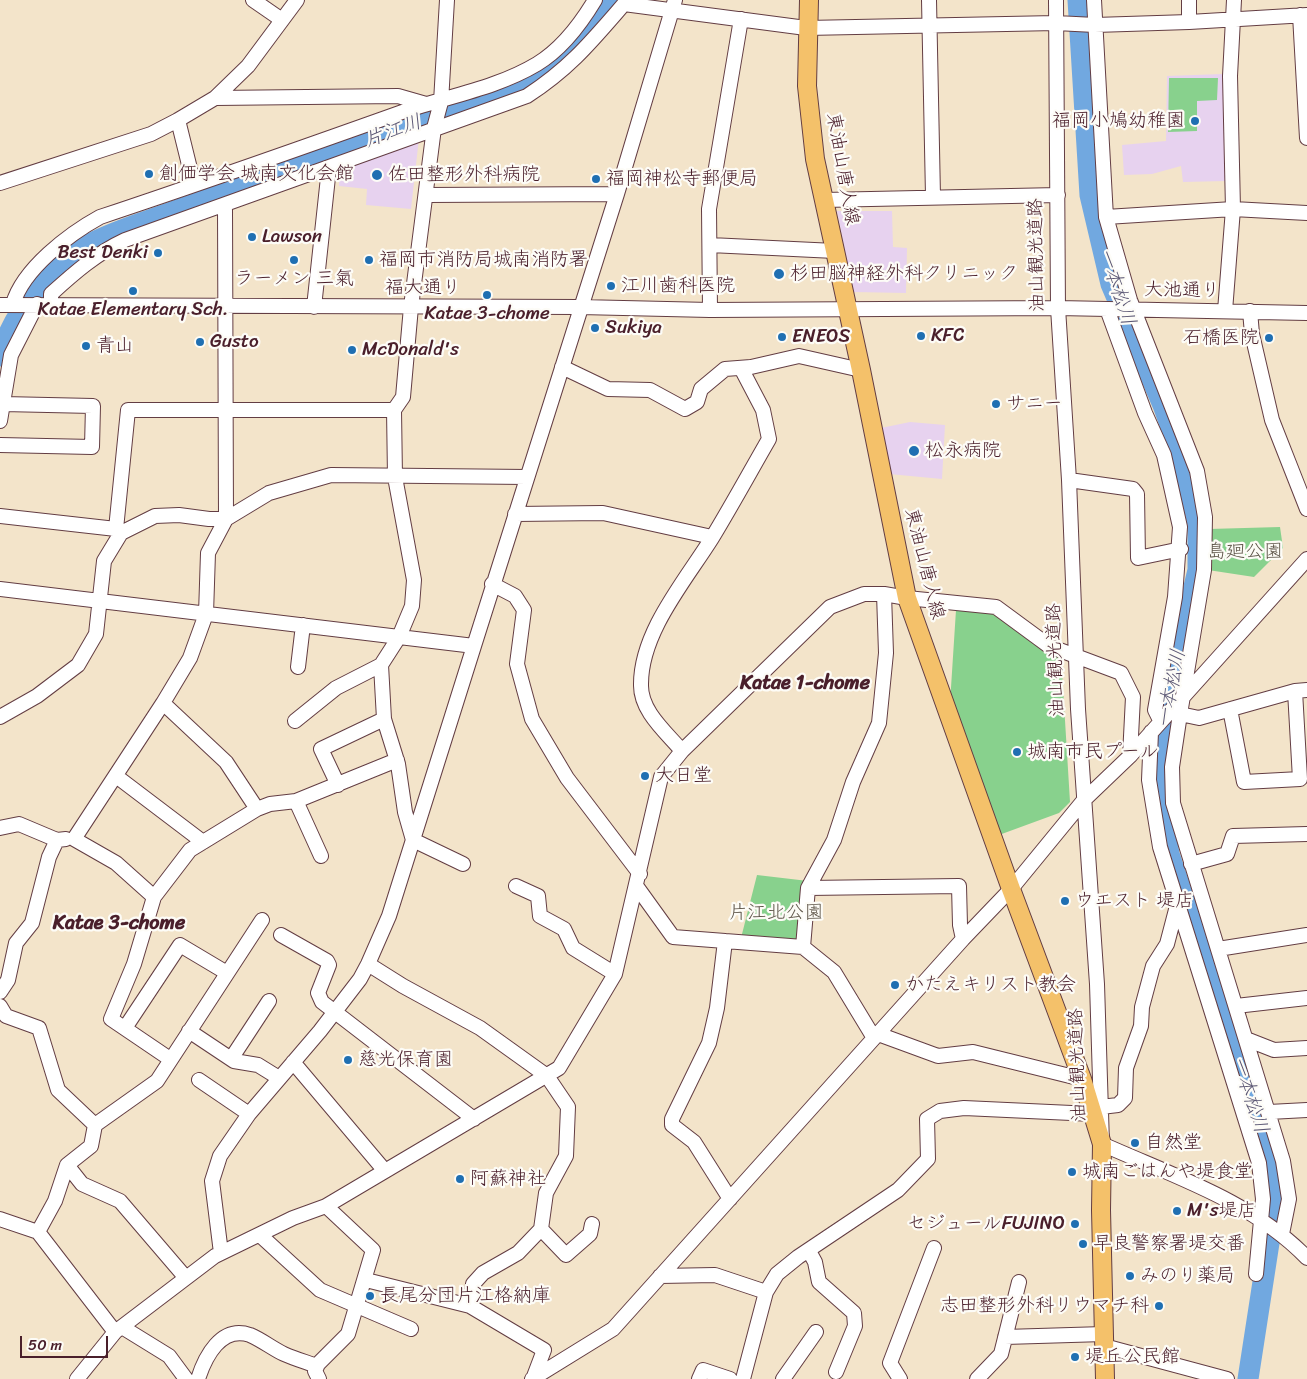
<!DOCTYPE html>
<html>
<head>
<meta charset="utf-8">
<style>
	body { margin:0 }
	#map { position:relative; width:1307px; height:1379px; overflow:hidden; background:#f3e4ca; font-family:Sriracha,sans-serif }
	canvas { display:block }
	.scale { position:absolute; left:20px; top:1336px; width:88px; height:22px; box-sizing:border-box; border:2px solid #4a1f2b; border-top:0; padding-left:6px; font-size:15px; line-height:18px; white-space:nowrap; color:#4a1f2b; -webkit-text-stroke:4px #fdfcf7; paint-order:stroke }
</style>
</head>
<body>
<div id="map">
<canvas width="1307" height="1379"></canvas>
<div class="scale">50 m</div>
</div>
<script>
const c = document.querySelector('canvas').getContext('2d');
c.lineJoin = 'round';
function fill(path, color) { c.fillStyle = color; c.fill(path, 'evenodd'); }
function strokePath(path, color, width, dash) { c.strokeStyle = color; c.lineWidth = width; c.lineCap = dash ? 'butt' : 'round'; c.setLineDash(dash || []); c.stroke(path); }
function label(font, color, halo, rows, align = 'center') {
  c.font = font + ' Sriracha,"Klee One",sans-serif'; c.lineWidth = 4.5; c.setLineDash([]); c.textBaseline = 'middle'; c.strokeStyle = halo; c.fillStyle = color; for (const [text, x, y, turn = 0] of rows) {
    c.save(); c.translate(x, y); c.rotate((+turn || 0) * Math.PI / 180); c.textAlign = isNaN(turn) ? turn : align; if (halo) c.strokeText(text, 0, 0); c.fillText(text, 0, 0); c.restore();
  }
}
const built = new Path2D(`
	M1223,74l3,107 -43,1 -2,-16 -29,8 -28,1 -2,-30 44,-4 1,-65z
	M398,136l21,2 -8,71 -45,-4 1,-16 -28,-3 1,-22 8,-7 22,3 4,-11 20,2z
	M837,211h55l1,36 14,1 -1,45 -53,-1z
	M910,422l35,3 -3,54 -53,-5 -8,-46z`);
const green = new Path2D(`
	M1169,78h49l-1,22 -20,1v30l-29,1z
	M1280,527l3,21 -29,29 -46,-7 1,-41z
	M956,610l34,2 52,38 19,5 9,147 -11,11 -60,22 -49,-132z
	M757,875l51,6 -9,63 -58,-6z`);
const river = new Path2D(`
	M1078,0l12,195 21,89 52,121 19,53 16,66v46l-25,106 -12,73 -2,50 10,55 107,323 -1,41 -6,25 -21,136
	M0,356c14,-44 47,-88 88,-111 20,-11 42,-18 64,-26l362,-130c39,-20 75,-50 95,-89`);
const minor = new Path2D(`
	M253,0l29,20
	M447,0l-6,102 -7,26 -23,179 -8,90 -9,13 1,67 19,103 -2,26 -13,31 -18,28 3,54 14,45 7,48 8,28 50,24
	M929,0l4,196
	M1056,0l2,308 11,172 9,229 19,275 5,160c71,32 150,57 205,114
	M1094,0l12,217 24,83 67,171 8,46 -1,53 -24,144 19,4 96,-27 12,-1
	M1300,15l7,123
	M1189,22v-22
	M215,98l33,-32 49,-66
	M0,183l151,-49 27,-14
	M194,185l-16,-65 37,-22 183,-2 28,8
	M427,195l190,-1
	M824,200l234,-5
	M225,206l1,313 -18,34 -2,61 -16,44 -27,45 63,59 31,47
	M1106,217l127,-8 74,4
	M710,245l125,6
	M13,304c10,-35 56,-70 87,-87 102,-34 204,-70 305,-106 44,-15 92,-23 132,-47 25,-15 43,-39 58,-64
	M51,304v-10c23,-21 46,-41 74,-54l402,-144c43,-28 64,-54 97,-92l182,24 250,-5 39,2 94,-3 118,-7
	M0,305l580,2 130,3 348,-2 249,5
	M314,307l15,-139
	M1107,309l38,104 19,42 16,72 -5,70 -20,113 5,10
	M710,310l-1,-101 32,-190
	M1225,311l8,-102 -3,-133 4,-76
	M1250,311l2,23 20,86 35,89
	M562,367l46,22 42,1 35,19 12,-7 4,-13 24,-20 26,-2 48,-11 62,14
	M0,421l11,-66 26,-51
	M0,445l92,2 1,-41 -90,-2
	M1069,480l64,9 4,5 1,64 43,-9
	M515,514l88,-1 109,24
	M0,516l116,13
	M121,533l-5,-4 12,-119h266
	M492,584l23,12 9,14 -7,54 15,55 35,59 73,96
	M0,589l474,57 143,-452 58,-194
	M298,667l5,-42
	M1230,709l14,73 56,-3 -5,-88
	M1180,714l-8,53 1,36 110,358 6,38 -7,35
	M0,717l37,-21 41,-31 18,-31 8,-73 17,-28 34,-17 24,-1 30,4h17l43,-26 62,-18 196,2
	M295,721l41,-33 45,-23
	M1151,732l-2,48 11,67 99,316 4,36 -7,75
	M682,751c-16,-19 -42,-40 -41,-67 0,-52 44,-103 71,-146 20,-33 38,-66 57,-99l-6,-29 -22,-42
	M116,776l87,66
	M338,785l-17,-36 63,-30
	M296,801l25,55
	M0,828l19,-4 38,16 9,-1
	M1191,864l36,-10 6,-18 74,-2
	M516,886l22,10 2,20 24,13 9,19 42,26
	M637,887l36,50 130,10
	M808,888l151,-2 1,39 3,14
	M154,897l-38,-34 -42,-24 89,-136
	M281,935l46,26 2,4 -11,28 4,9 152,117
	M725,941l-8,67 -8,35 -37,76v6l22,17 36,57
	M1218,949l89,-14
	M368,964l35,22 77,42 67,48 21,31 -2,49 -20,37 -5,36 -23,24 -35,20 -10,11 -3,22 74,44 -11,29
	M0,992l8,-12 8,-37 16,-20 17,-66 8,-17
	M0,1006l6,10 33,12 19,62 37,35 -4,21 -24,19 15,19 38,17 66,77
	M1236,1006l71,-8
	M125,1028l55,-83 47,28
	M189,1031l45,30 24,4 21,13
	M878,1034l60,22 35,-4 109,27
	M874,1038l-40,-66 -31,-25 5,-59 26,-48 19,-58 26,-59 7,-70 -2,-59
	M1246,1039l28,11 33,-2
	M170,1059l-59,-40 23,-55 20,-67 36,-47 67,-41 13,-5 26,-3 101,-41
	M231,1059l38,-58
	M293,1062l92,109
	M199,1080l50,34
	M1101,1107l17,-2 7,-7 1,-30 15,-42 1,-19 11,-41 14,-22 11,-42
	M1269,1112l38,-2
	M95,1125l62,-44 105,-161
	M0,1219l38,13 77,100
	M541,1229l25,26 24,-21 2,-10
	M38,1232l17,-31 12,-36
	M261,1236l59,54 91,39
	M809,1251l6,11 4,20 35,31 1,13 -19,46
	M221,1253l-9,-72 8,-25 29,-42 71,-83 40,-52 8,-15 21,-48 85,-270
	M660,1276l55,-1 51,17
	M366,1280l104,26
	M122,1327l47,29 17,23
	M1005,1337l99,-3
	M1104,1346l123,33
	M77,1379l38,-47 100,-76 78,-38 33,-12 233,-138 56,-94 46,-197 21,-26 148,-144 34,-13h20l23,4 89,9 53,39 72,27 12,24 -3,59
	M198,1379c7,-22 23,-54 52,-44 12,5 23,14 34,19 11,5 22,8 33,12
	M319,1379l-4,-8 3,-7 30,-30 25,-84 -47,-44
	M532,1379l81,-50 350,-390 48,-50 73,-89 46,-44 177,-197
	M699,1379l4,-9 27,9
	M743,1379l23,-87 11,-18 21,-17 100,-67 30,-31 -1,-40 13,-8 24,-3 129,6
	M783,1379l33,-47
	M900,1379l-10,-16 44,-115
	M977,1379l24,-25 18,-72`);
const major = new Path2D(`
	M809,0l-2,86 8,73 46,211 46,228 104,291 71,190 20,65 -1,66 4,169`);
const markers = [
	[1195,121,5,"#1f6fb2"],
	[149,174,5,"#1f6fb2"],
	[377,175,6,"#1f6fb2"],
	[596,179,5,"#1f6fb2"],
	[252,237,5,"#1f6fb2"],
	[158,253,5,"#1f6fb2"],
	[294,260,5,"#1f6fb2"],
	[369,260,5,"#1f6fb2"],
	[779,274,6,"#1f6fb2"],
	[611,286,5,"#1f6fb2"],
	[133,291,5,"#1f6fb2"],
	[487,295,5,"#1f6fb2"],
	[595,328,5,"#1f6fb2"],
	[921,336,5,"#1f6fb2"],
	[782,337,5,"#1f6fb2"],
	[1269,338,5,"#1f6fb2"],
	[200,342,5,"#1f6fb2"],
	[86,346,5,"#1f6fb2"],
	[352,350,5,"#1f6fb2"],
	[996,404,5,"#1f6fb2"],
	[914,451,6,"#1f6fb2"],
	[1017,752,5,"#1f6fb2"],
	[645,776,5,"#1f6fb2"],
	[1065,901,5,"#1f6fb2"],
	[895,985,5,"#1f6fb2"],
	[348,1060,5,"#1f6fb2"],
	[1135,1143,5,"#1f6fb2"],
	[1072,1172,5,"#1f6fb2"],
	[460,1179,5,"#1f6fb2"],
	[1177,1211,5,"#1f6fb2"],
	[1075,1224,5,"#1f6fb2"],
	[1083,1244,5,"#1f6fb2"],
	[1130,1276,5,"#1f6fb2"],
	[370,1296,5,"#1f6fb2"],
	[1159,1306,5,"#1f6fb2"],
	[1075,1357,5,"#1f6fb2"]
];
const poiNames = [
	["福岡小鳩幼稚園",1185,121,"right"],
	["創価学会 城南文化会館",159,174],
	["佐田整形外科病院",388,175],
	["福岡神松寺郵便局",606,179],
	["Lawson",262,237],
	["Best Denki",148,253,"right"],
	["福岡市消防局城南消防署",379,260],
	["杉田脳神経外科クリニック",790,274],
	["ラーメン 三氣",294,279,"center"],
	["江川歯科医院",621,286],
	["Katae Elementary Sch.",133,310,"center"],
	["Katae 3-chome",487,314,"center"],
	["Sukiya",605,328],
	["KFC",931,336],
	["ENEOS",792,337],
	["石橋医院",1259,338,"right"],
	["Gusto",210,342],
	["青山",96,346],
	["McDonald's",362,350],
	["サニー",1006,404],
	["松永病院",925,451],
	["城南市民プール",1027,752],
	["大日堂",655,776],
	["ウエスト 堤店",1075,901],
	["かたえキリスト教会",905,985],
	["慈光保育園",358,1060],
	["自然堂",1145,1143],
	["城南ごはんや堤食堂",1082,1172],
	["阿蘇神社",470,1179],
	["M's堤店",1187,1211],
	["セジュールFUJINO",1065,1224,"right"],
	["早良警察署堤交番",1093,1244],
	["みのり薬局",1140,1276],
	["長尾分団片江格納庫",380,1296],
	["志田整形外科リウマチ科",1149,1306,"right"],
	["堤丘公民館",1085,1357]
];
const streetNames = [
	["東油山唐人線",842,169,80],
	["油山観光道路",1037,255,-91],
	["福大通り",423,288],
	["大池通り",1182,291,1],
	["東油山唐人線",924,564,76],
	["油山観光道路",1056,660,-92],
	["油山観光道路",1078,1065,-92]
];
const parkNames = [
	["島廻公園",1245,552],
	["片江北公園",776,913]
];
const waterNames = [
	["片江川",393,132,-20],
	["一本松川",1116,287,72],
	["一本松川",1172,689,-79],
	["一本松川",1249,1095,72]
];
const neighbourhoodNames = [
	["Katae 1-chome",805,684],
	["Katae 3-chome",119,924]
];
fill(built, '#e7d2ef');
fill(green, '#88d18d');
strokePath(river, '#71a8e0', 21);
strokePath(minor, '#633d43', 16);
strokePath(major, '#633d43', 20);
strokePath(minor, '#fff', 14);
strokePath(major, '#f4c16a', 18);
for (const [x, y, r, color] of markers) { const dot = new Path2D(); dot.arc(x, y, r, 0, 2 * Math.PI); c.fillStyle = color; c.fill(dot); strokePath(dot, '#fdfcf7', 2); }
label('19px', '#4a1f2b', '#fdfcf7', poiNames, 'left');
label('19px', '#4a1f2b', '#fdfcf7', streetNames);
label('19px', '#5d5448', '#fdfcf7', parkNames);
label('italic 20px', '#5a5673', '#fdfcf7', waterNames);
label('bold 20px', '#4a1f2b', '#fdfcf7', neighbourhoodNames);
</script>
</body>
</html>
